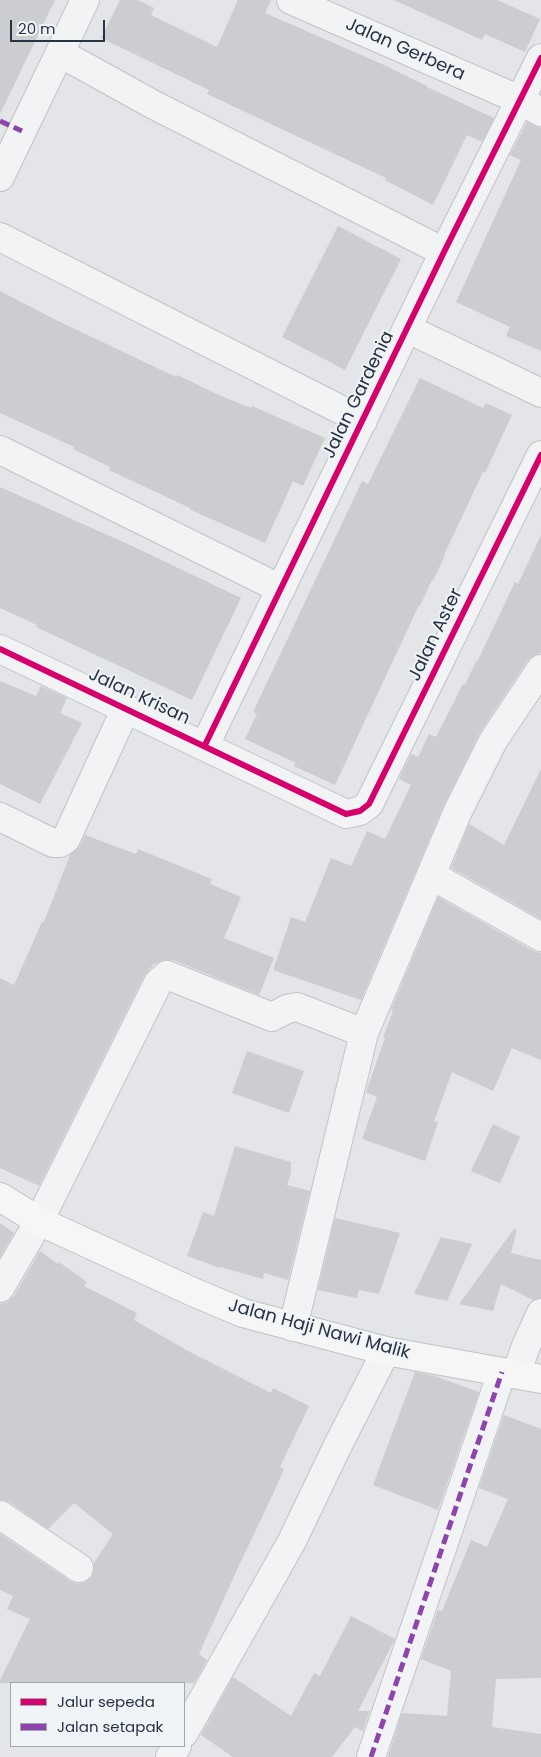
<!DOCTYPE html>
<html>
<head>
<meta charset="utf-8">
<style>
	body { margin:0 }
	#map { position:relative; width:541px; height:1757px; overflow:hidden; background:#e3e5e8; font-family:Poppins,sans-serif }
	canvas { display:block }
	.legend { position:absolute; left:10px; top:1682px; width:175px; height:65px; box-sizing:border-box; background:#f0f4f7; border:1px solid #a0a7af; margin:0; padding:6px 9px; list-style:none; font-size:15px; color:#283343 }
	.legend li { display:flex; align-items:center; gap:10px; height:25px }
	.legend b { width:25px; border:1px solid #a0a7af }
	.scale { position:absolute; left:10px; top:20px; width:95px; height:22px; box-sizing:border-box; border:2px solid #283343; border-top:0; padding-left:6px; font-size:15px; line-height:18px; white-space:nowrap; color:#283343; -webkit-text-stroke:4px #f0f4f7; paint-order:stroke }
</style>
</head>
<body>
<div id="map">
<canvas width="541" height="1757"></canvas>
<ul class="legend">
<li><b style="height:6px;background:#d6006c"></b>Jalur sepeda</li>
<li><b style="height:6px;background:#8e44ad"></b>Jalan setapak</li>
</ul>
<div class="scale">20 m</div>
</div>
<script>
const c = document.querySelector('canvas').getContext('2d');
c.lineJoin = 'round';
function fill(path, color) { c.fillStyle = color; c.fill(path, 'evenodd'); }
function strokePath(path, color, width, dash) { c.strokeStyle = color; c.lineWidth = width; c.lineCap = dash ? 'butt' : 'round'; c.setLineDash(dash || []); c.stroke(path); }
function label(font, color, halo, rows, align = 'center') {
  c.font = font + ' Poppins,sans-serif'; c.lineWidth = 4; c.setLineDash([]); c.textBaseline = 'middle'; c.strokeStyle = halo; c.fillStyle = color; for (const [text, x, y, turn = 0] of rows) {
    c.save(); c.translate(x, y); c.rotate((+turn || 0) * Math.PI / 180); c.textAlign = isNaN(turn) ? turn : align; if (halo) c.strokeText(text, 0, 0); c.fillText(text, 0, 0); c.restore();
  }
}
const building = new Path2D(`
	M0,0h55l-55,114z
	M120,0h18l16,8 -3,7 66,32 21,-47h33l-6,13 117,51 45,22v1l67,31 -12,24 -15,-7 -34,70 -48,-25 1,-2 -179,-84 2,-4 -108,-52z
	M394,0h103l43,19 -15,33 -40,-18 -3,6z
	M527,122l14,6v223l-35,-15 4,-9 -54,-25 65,-142 -11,-5z
	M338,226l63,33 -56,111 -63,-33z
	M0,291l56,29 120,57 1,-2 42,20 32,13 1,-2 73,32 -22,48 -10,-5 -28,62 -76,-34 1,-1 -81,-38 1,-3 -37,-18 1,-2 -74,-34z
	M420,378l63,30 3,-5 26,12 -27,58 -2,-1 -39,83h1l-12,26 -1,-1 -12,26 -1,-1 -84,180 -41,-19 2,-3 -51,-24 12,-25 -4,-2 109,-231 6,3z
	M0,487l130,58 111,53 -49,102 -156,-73 1,-2 -37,-17z
	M541,535v118l-7,2 -6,5 -49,74 -35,71 -83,195 -88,-30 18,-53 14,5 26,-64 20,8 16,-35 18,8 26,-54 -12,-6 12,-25 7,3 11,-23 7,3 27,-53 2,1 11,-24 1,1 38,-80 3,2z
	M0,681l36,15 5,-10 26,12 -7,15 22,10 -42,81 -40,-20z
	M541,769v150l-90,-51 18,-44 35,21z
	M85,835l51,19 2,-5 74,30 -2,5 31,13 -17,41 50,20 -15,37 -86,-35h-9l-10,4 -10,12 -105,210 -39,-18v-190l14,7 28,-63h2l26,-67 10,-9z
	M438,897l95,54 8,2v107l-29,-12 -19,43 -41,-19 -18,49 4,1 -13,39 -63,-22 15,-42 -11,-5 19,-54 -2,-1 10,-26 -2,-1z
	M247,1051l57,20 -15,42 -57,-20z
	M493,1124l27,13 -20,46 -29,-12z
	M235,1146l56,16v11l-4,12 23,6 -22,89 -24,-7 -1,6 -42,-12 -1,1 -33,-12 16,-44 11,4z
	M335,1218l65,15 -21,61 -20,-4 -2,8 -39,-8z
	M0,1223l14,10 -14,24z
	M514,1229l3,1 -6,23 30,7v38l-8,2 -32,-16 -8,27 -34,-7z
	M441,1237l31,7 -25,57 -33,-7z
	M40,1251l18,13 1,-2 28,20 -3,4 53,27 -3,7 56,32 81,41 2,-5 36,18 -29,61 4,2 -12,27 -37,78 -36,80 8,6 -13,23h-194v-3l30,-61 -23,-10 6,-13 -13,-6v-56l70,47 8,3 7,-2 7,-5 2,-7v-7l19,-29 -39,-31 -26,26 -39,-27 -9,-2v-196l7,-2 7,-6z
	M415,1372l20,4 44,16 -41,118 -65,-25z
	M504,1415l37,14v249l-45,1 -4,48 49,7v23h-153l14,-44 45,3 4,-45 -30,-12 17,-49 4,1 29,-71 16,7 21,-48 -29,-11z
	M351,1616l44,23 -37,72h12l-7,20 -8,-4 -23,30h-99l-32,-22 32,-58 58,39 23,-43 6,3z`);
const minor = new Path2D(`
	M291,0l229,100 21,12
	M60,53l94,52 290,147
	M0,177l85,-177
	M0,237l363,184
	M408,329l133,64
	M0,450l281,139
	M0,649l346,165 14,-3 9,-7 172,-349
	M205,745l239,-493 97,-194
	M0,817l53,26h7l6,-4 60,-131
	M431,875l110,62
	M0,1288l39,-67 119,-238 9,-8 105,42 15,-8 10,-2 67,26
	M293,1327l71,-294 94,-222 35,-70 48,-72
	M516,1374l10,-28 15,-33
	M0,1515l79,53
	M184,1733l108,-192 45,-94 49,-96
	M170,1757l7,-11
	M371,1757l131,-385`);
const major = new Path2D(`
	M0,1197l39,24 154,71 50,21 143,38 155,28`);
const quiet = new Path2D(`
	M0,121l22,10
	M371,1757l131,-385`);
const cycleway = new Path2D(`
	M0,649l346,165 14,-3 9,-7 172,-349
	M205,745l239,-493 97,-194`);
const streetNames = [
	["Jalan Gerbera",405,50,24],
	["Jalan Gardenia",359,395,-64],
	["Jalan Aster",436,635,-64],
	["Jalan Krisan",139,697,25],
	["Jalan Haji Nawi Malik",319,1330,15]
];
fill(building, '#cbcdd0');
strokePath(minor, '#c1c3c6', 30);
strokePath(major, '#bfc2c6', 30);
strokePath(minor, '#f2f3f5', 28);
strokePath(major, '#f6f6f7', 28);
strokePath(quiet, '#8e44ad', 5, [10, 5]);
strokePath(cycleway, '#d6006c', 6);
label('18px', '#283343', '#f0f4f7', streetNames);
</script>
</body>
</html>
